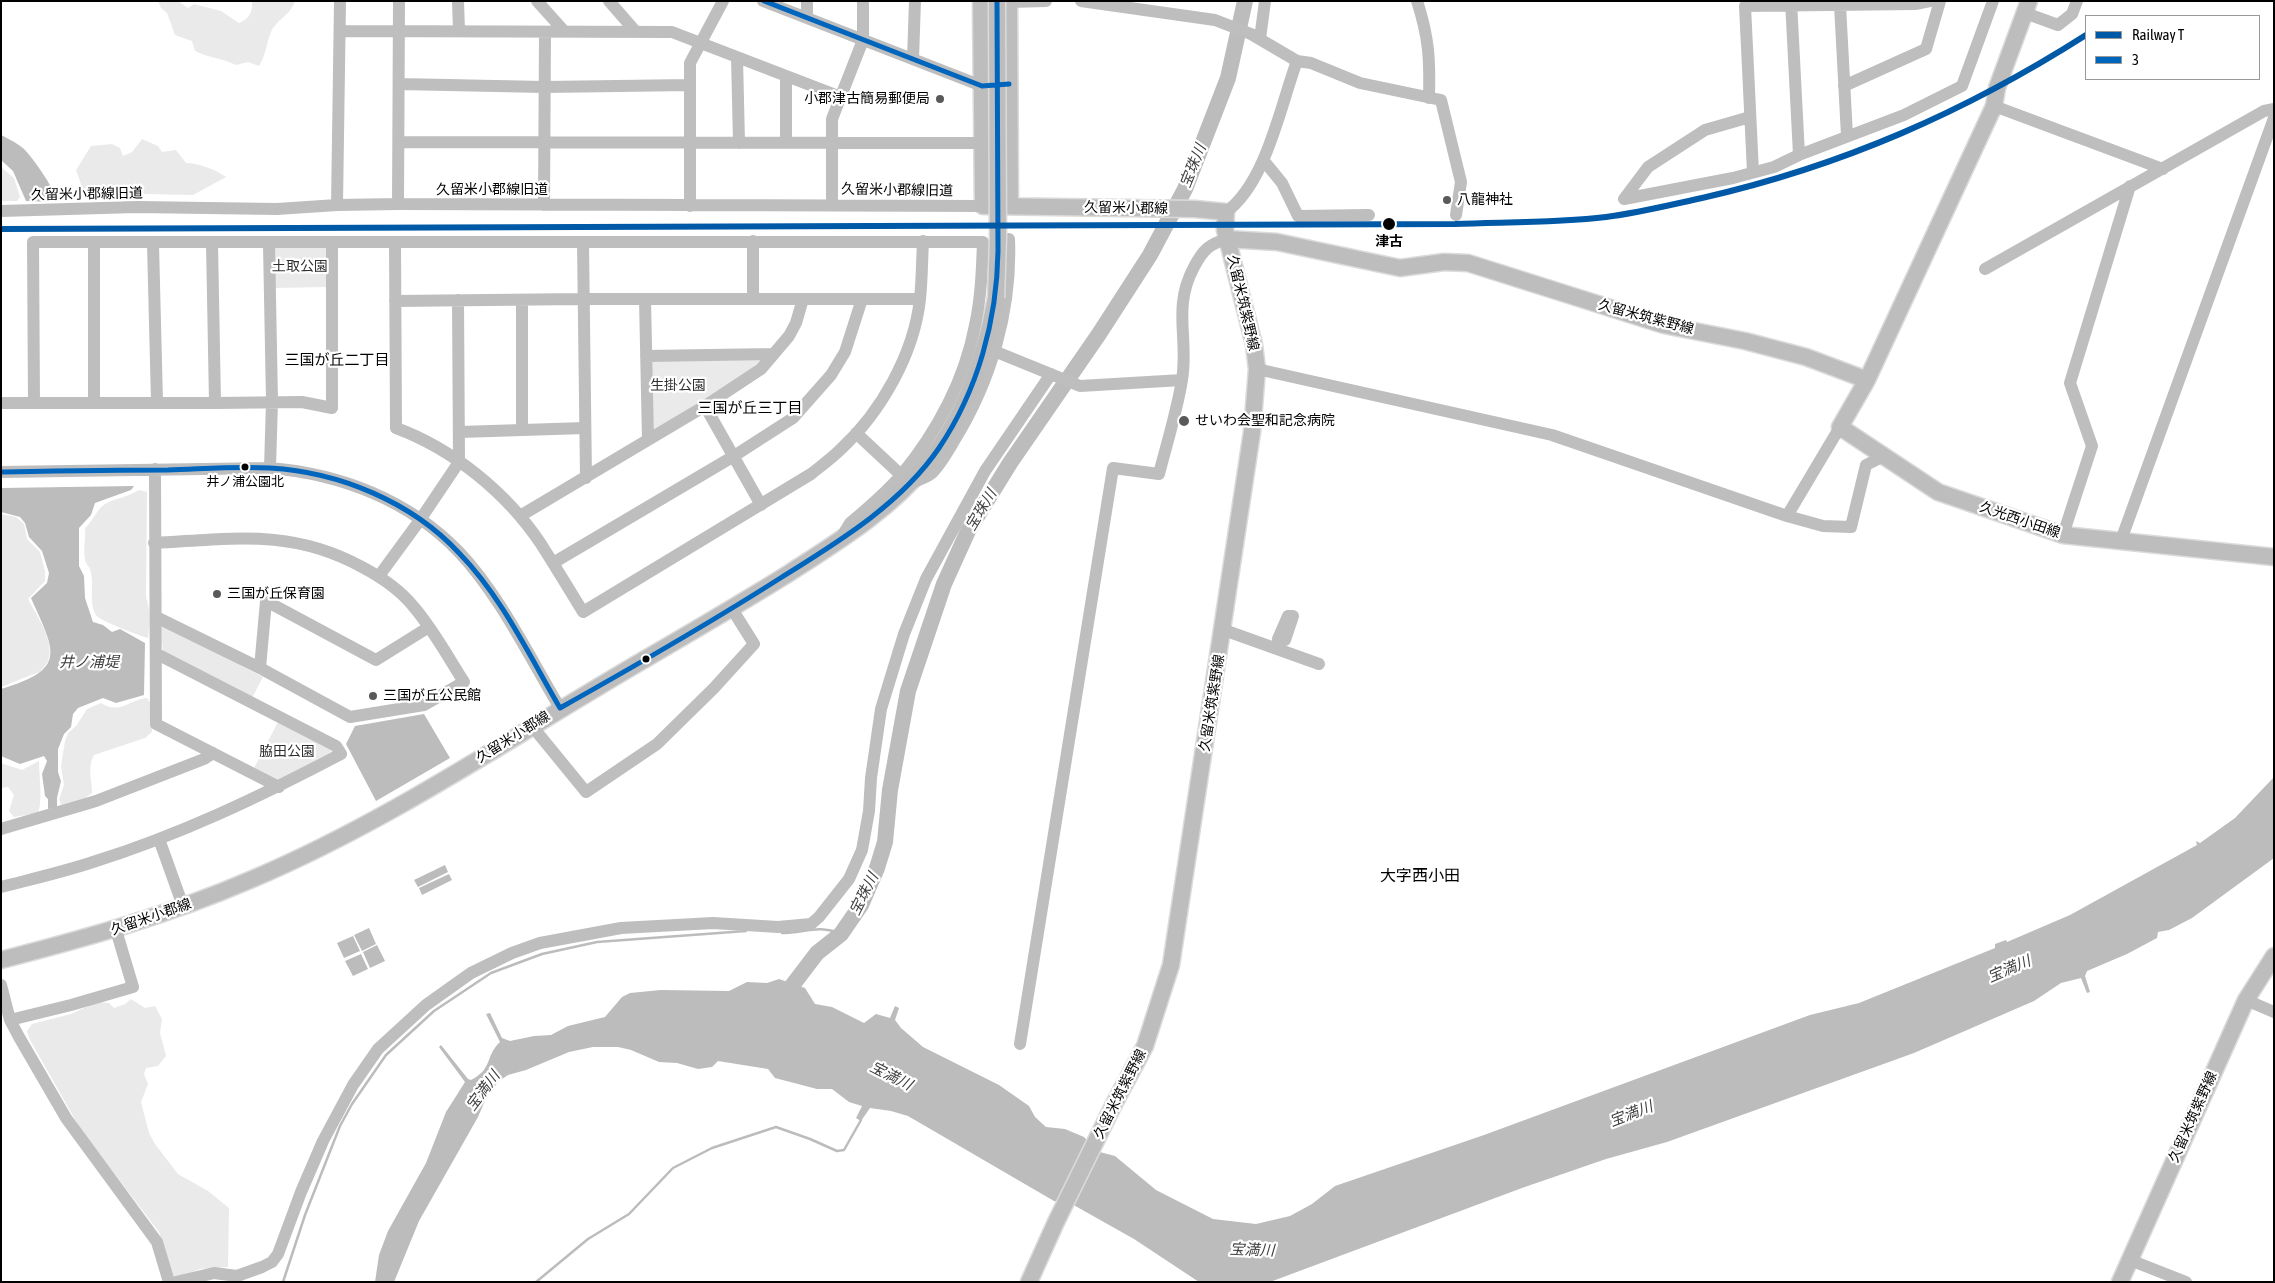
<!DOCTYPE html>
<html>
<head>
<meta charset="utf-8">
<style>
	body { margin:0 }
	#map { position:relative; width:2275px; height:1283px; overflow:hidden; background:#fff; font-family:"Asap Condensed",sans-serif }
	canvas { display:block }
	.frame { position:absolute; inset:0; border:2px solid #000; pointer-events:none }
	.legend { position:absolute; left:2085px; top:15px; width:175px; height:65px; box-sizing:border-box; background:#fff; border:1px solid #999; margin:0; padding:6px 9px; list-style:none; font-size:15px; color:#000 }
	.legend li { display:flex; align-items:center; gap:10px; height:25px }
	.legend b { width:25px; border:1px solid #999 }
</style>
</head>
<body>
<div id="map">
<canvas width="2275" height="1283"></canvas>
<div class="frame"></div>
<ul class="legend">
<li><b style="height:6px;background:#0059a6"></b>Railway T</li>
<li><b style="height:6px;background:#0065bd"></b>3</li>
</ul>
</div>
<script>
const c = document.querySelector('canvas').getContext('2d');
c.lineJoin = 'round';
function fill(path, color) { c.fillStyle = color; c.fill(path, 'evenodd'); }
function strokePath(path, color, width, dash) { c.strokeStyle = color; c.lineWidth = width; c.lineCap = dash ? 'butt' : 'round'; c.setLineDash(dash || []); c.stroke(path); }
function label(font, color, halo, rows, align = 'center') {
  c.font = font + ' "Asap Condensed","Noto Sans JP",sans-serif'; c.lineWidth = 4.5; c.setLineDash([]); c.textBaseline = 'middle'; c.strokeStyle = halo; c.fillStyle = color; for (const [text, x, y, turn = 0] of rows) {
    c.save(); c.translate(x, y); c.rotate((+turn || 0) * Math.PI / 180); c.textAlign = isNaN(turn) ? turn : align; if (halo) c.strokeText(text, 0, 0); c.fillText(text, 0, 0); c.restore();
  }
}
const green = new Path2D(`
	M158,1h20l10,7 6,-4 27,7 18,12c10,-4 14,-11 13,-22h43c-4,14 -19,19 -24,31 -5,12 -5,23 -12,34l-11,-4 -12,3c-14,-7 -27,-7 -41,-14l-3,-10 -17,-6 -8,-22 -6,-5z
	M142,139l16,7 4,6 14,-2 10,13c12,0 31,7 40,14l-33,18 -47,-1 -53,5 -11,-12 -6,-17 15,-24 21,-2 8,4 3,8 9,-4z
	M1,167l13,11 6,19 -3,4h-16z
	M277,246l48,1 3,4v36l-54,1 -2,-38z
	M761,358l1,5 -107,68 -4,-3v-65l3,-4z
	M139,490l8,2 -1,105c5,15 4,26 2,41 -8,-2 -50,-18 -52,-23 -8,-14 -1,-31 -6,-46 -1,-3 -5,-6 -5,-10 -2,-10 1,-21 0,-31 8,-7 11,-18 20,-24 11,-6 23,-7 34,-14z
	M1,514l15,3 8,7 3,15 13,13 5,19v10l-17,18c11,21 36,55 11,73l-38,15z
	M165,626l98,51 -11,21 -89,-46 -2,-24z
	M147,698l4,6 1,28 -7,6 -51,17c-7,12 -2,25 -2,38l-7,5 -24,7 -2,-6 5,-14 -3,-19 4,-25 3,-8 8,-7 11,-17 14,-6c19,12 27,-3 46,-5z
	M278,722l53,27 1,6 -51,26 -28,-11z
	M39,761c0,15 4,39 -1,52l-24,4 -5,-6 5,-16 -6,-8 -7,1v-25l21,7z
	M131,999l14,9 10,-2 7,13 -2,14 6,23 -8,10 -12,2 -2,6 4,10 -7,18 8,31 6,11 23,30 30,17 21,17 -1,59 -28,2 -18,7 -11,1 -3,-18 -9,-27 -78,-102 -51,-90 -3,-9 5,-7 39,-10 26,-12 12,1 5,5 11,-4z`);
const water = new Path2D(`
	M1,135c8,4 18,9 24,15 7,7 34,44 31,52l-30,-1 -13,-30 -12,-11z
	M134,486l-3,4 -36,13 -4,12 -12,13v38l5,10 1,22 8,24 10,3 9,7 8,-3 25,14 -1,52 -28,8 -13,-5 -25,10 -5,6 -2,13 -7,7 -6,15v23l3,9 -4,17v9l-9,2v-10l-3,-3 -3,-22 5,-13 -3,-5 -24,8 -19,-8v-67c67,-20 54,-37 30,-91l16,-15 2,-10 -7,-22 -13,-14 -4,-14 -5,-6 -19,-5v-24z
	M424,714l26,44 -74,43 -30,-57 9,-18z
	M2274,777v81l-82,60 -23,12 -11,2 -1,6 -30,16 -40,17 -2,5 5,16 -3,1 -6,-15 -20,5 -27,18 -120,52 -247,89 -61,17 -84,29 -252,94h-71l-65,-43 -64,-36 -16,-2 -146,-85 -17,-5 -21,-3 -9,13 -5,-3 6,-12 -13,-4 -17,-13h-15l-42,-11 -7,-9 -50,-8 -6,6 -14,2 -21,-6 -18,-1 -28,-12 -13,-3h-25l-24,5 -43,18 -18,5 -9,6 -12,15 -9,21 -59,104 -25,61h-19l4,-27 9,-24 38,-68 20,-51 19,-30 -26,-35 2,-2 27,34 3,1c22,-11 14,-24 29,-38l-14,-28 4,-1 12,25 8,3 24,-5 17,-1 17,-9 37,-9 17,-20 8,-4 31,-3 68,1 18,-9 20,1 12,-4 26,9 10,16 17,3 32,16 12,-9 14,4 5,-12 4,2 -4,12 6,8 22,19 76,38 30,21 6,11 11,10 19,2 19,8 12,14 19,5 41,34 57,29 43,5 34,-8 22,-12 23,-18 149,-51 326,-120 49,-12 136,-55v-4l11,-4 1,2 63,-27 127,-70 -1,-4 4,2 35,-25z
	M445,865l3,7 -30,15 -4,-7z
	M449,874l3,6 -30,15 -3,-7z
	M369,928l7,16 -14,7 -8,-16z
	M353,936l7,15 -16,7 -7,-15z
	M377,945l8,16 -15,7 -7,-16z
	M361,954l7,15 -15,7 -8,-15z`);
const stream = new Path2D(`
	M782,933c23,0 36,-9 59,1
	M283,1282l22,-67 35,-89 12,-22 34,-49 48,-44 57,-38 51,-19 55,-12 149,-11
	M536,1282l52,-43 41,-25 44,-46 39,-20 64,-21 34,12 27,12 7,-1 17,-30`);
const river = new Path2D(`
	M783,1002l2,-7 32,-42 24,-19 20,-29 16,-37 8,-26 5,-52 18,-99 36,-107 24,-53 42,-68 89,-129 51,-79 35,-66 43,-111 17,-77`);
const minor = new Path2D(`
	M458,1l1,30
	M537,1l27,30
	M609,1l27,31
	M763,1l219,85 7,-1
	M1081,1l134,19 36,14 46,27 14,2 49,20 81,17 20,82 -5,33
	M1417,1c12,37 13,58 12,97
	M1791,1l8,154
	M1009,2l37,-1
	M1840,5l7,131
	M2025,13l33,12 14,-11 5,-13
	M807,18v-17
	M340,31l332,1 169,65
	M1260,39l5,-38
	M737,57l2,86
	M913,59l2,-58
	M786,76v66
	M399,84l145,3 146,-2
	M1844,86l82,-37 14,-48
	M1994,106l169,63
	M399,142l583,1
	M1264,161l18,22 16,33 71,-1
	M1753,172l-8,-166 170,-2 15,-3
	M1624,199l109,-21 41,-11 25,-12 105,-40 58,-29 31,-85
	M1624,199l24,-32 57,-37 45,-13
	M398,204l1,-203
	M337,205l3,-204
	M544,205l1,-173
	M832,205v-86l31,-79v-39
	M690,206v-143l33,-62
	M1,211l135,-4 141,2 60,-4 61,-1 585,2
	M1226,212c40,-29 54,-105 71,-151
	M395,243l1,185c57,21 111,65 145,116 14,22 28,45 42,68l228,-138c10,-8 21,-16 30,-25 40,-37 73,-95 79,-150 2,-19 2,-39 3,-58
	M583,243l3,235
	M153,244l4,158
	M269,244l3,157 -2,67
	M1985,269l279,-158 10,-2
	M645,299l3,141
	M753,299v-58
	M395,301l187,-2h338
	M994,351l86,35 102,-6
	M646,356l128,-2
	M1257,369l295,66 235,81 36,10 28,1 15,-62 18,-9
	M34,402l-1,-160h61
	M94,402v-160h889c-1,28 -2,56 -8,83 -10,54 -38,107 -73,149 -15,18 -34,34 -52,49l-6,10
	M1,403h214l-3,-160
	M215,403l87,-1 30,6v-166
	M705,406l56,99
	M522,429v-129
	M460,432l125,-4
	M856,433l45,42
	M155,469l1,255 123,63
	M1,472l269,-4c71,6 139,32 189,84 40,42 71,106 101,156
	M912,483c6,-3 16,-6 20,-10 9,-9 16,-22 22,-32 37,-60 58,-131 55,-202
	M520,516l185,-110 56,-37 28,-33 7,-13 7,-24
	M1787,516l53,-89
	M2063,535l29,-89 -22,-63 60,-197
	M154,543c77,-4 137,-15 208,24 19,10 38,23 51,39 20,23 35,51 51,76l-40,23 -74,12 -90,-49 -104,-51
	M2120,543l154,-425
	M553,563l181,-107 59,-38 38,-43 14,-23 17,-53
	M379,576l41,-56 39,-58 -1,-162
	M1224,630l95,34
	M1278,639l10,-23h5l-8,24
	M260,668l6,-67 110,59 53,-33
	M532,726l54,66 71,-48 57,-56 40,-44 -22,-35
	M1,829l95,-28 108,-42 9,-6
	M159,839l24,67
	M1,887c31,-8 62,-15 92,-25 87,-27 168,-66 248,-108l-5,-8 -179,-92
	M1,985l9,35 9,17 47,81 91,124 12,40
	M2246,1000l28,12
	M10,1020l61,-15 62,-18 -17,-57
	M1020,1044l93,-576 46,6c8,-31 18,-63 23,-94 7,-42 -10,-72 12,-113 9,-17 15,-23 33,-28
	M2130,1260l56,22
	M176,1282l38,-9 23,3 25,-9 10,-5 6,-8 23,-62 22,-51 30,-56 25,-36 48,-44 45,-32 41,-20 28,-10 81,-15 92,-5 65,4 33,-3 8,-7 30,-38 13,-29 7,-39 2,-33 10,-69 23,-75 22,-55 59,-108 66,-97`);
const major = new Path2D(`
	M981,1l2,205 212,3 31,3 -1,18 29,115 3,24 -5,63 -81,533 -26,81 -31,58 -58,118 -27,60
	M1009,1l1,205
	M2029,1l-32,87 -3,18 -127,274 -27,47 98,65 125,43 211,22
	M1227,239l50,3 123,26 44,-6 24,1 196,62 81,16 61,16 61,23
	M1,960c85,-22 168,-45 249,-80 140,-59 266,-146 397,-222 48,-28 96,-56 144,-86 48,-31 100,-63 136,-108 38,-47 58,-107 69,-166
	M2120,1282l126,-282 28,-44`);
const majorBridge = new Path2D(`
	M996,298l2,-60 -1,-237`);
const bus1 = new Path2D(`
	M764,1l218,85 27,-2
	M1,472c56,-1 111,-2 167,-2 34,-1 68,-4 102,-2 69,4 142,34 189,85 43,44 70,102 101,155
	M560,708c75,-42 150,-85 222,-131 56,-35 119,-73 157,-129 39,-58 58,-128 59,-197l-1,-250`);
const rail1 = new Path2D(`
	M1,229l1454,-5c50,-2 101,-1 151,-7 32,-4 64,-12 96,-19 140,-32 263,-86 384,-163`);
const markers = [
	[940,99,5,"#595959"],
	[1447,200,5,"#595959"],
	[1389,224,7,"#000"],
	[1184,421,6,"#595959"],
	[245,467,4.5,"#000"],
	[217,594,5,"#595959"],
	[646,659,4.5,"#000"],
	[373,696,5,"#595959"]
];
const busNames = [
	["井ノ浦公園北",245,482]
];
const poiNames = [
	["小郡津古簡易郵便局",930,99,"right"],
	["八龍神社",1457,200],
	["せいわ会聖和記念病院",1195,421],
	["三国が丘保育園",227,594],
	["三国が丘公民館",383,696]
];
const streetNames = [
	["久留米小郡線旧道",492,190],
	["久留米小郡線旧道",897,190,1],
	["久留米小郡線旧道",87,194,-1],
	["久留米小郡線",1126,208,1],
	["久留米筑紫野線",1243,303,77],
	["久留米筑紫野線",1646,317,15],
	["久光西小田線",2020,520,19],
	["久留米筑紫野線",1212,703,-81],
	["久留米小郡線",513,737,-32],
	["久留米小郡線",151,917,-19],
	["久留米筑紫野線",1120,1094,-63],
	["久留米筑紫野線",2193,1117,-66]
];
const stopNames = [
	["津古",1389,242]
];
const parkNames = [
	["土取公園",300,267],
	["生掛公園",678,386],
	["脇田公園",287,752]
];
const waterNames = [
	["宝珠川",1193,166,-68],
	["宝珠川",981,510,-59],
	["井ノ浦堤",89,662],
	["宝珠川",864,894,-63],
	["宝満川",2009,969,-23],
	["宝満川",891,1076,27],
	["宝満川",483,1091,-53],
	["宝満川",1631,1114,-21],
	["宝満川",1252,1250,2]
];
const neighbourhoodNames = [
	["三国が丘二丁目",337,360],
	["三国が丘三丁目",750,408]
];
const quarterNames = [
	["大字西小田",1420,876]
];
fill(green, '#eaeaea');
fill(water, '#bcbcbc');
strokePath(stream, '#bcbcbc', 2.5);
strokePath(river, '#bcbcbc', 16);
strokePath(major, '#dbdbdb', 19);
strokePath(minor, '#bebebe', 12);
strokePath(major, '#bdbdbd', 16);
strokePath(majorBridge, '#dbdbdb', 19, []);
strokePath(majorBridge, '#bdbdbd', 16);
strokePath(bus1, '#0065bd', 5);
strokePath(rail1, '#0059a6', 6);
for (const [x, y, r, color] of markers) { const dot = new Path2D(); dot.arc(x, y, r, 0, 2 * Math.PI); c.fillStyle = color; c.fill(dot); strokePath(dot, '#fff', 2); }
label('13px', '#000', '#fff', busNames);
label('14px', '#000', '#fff', poiNames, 'left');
label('14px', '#000', '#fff', streetNames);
label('bold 14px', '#000', '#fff', stopNames);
label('14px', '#2f2f2f', '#fff', parkNames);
label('italic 15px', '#404040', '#fff', waterNames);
label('15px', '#000', '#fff', neighbourhoodNames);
label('16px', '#000', '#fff', quarterNames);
</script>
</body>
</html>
